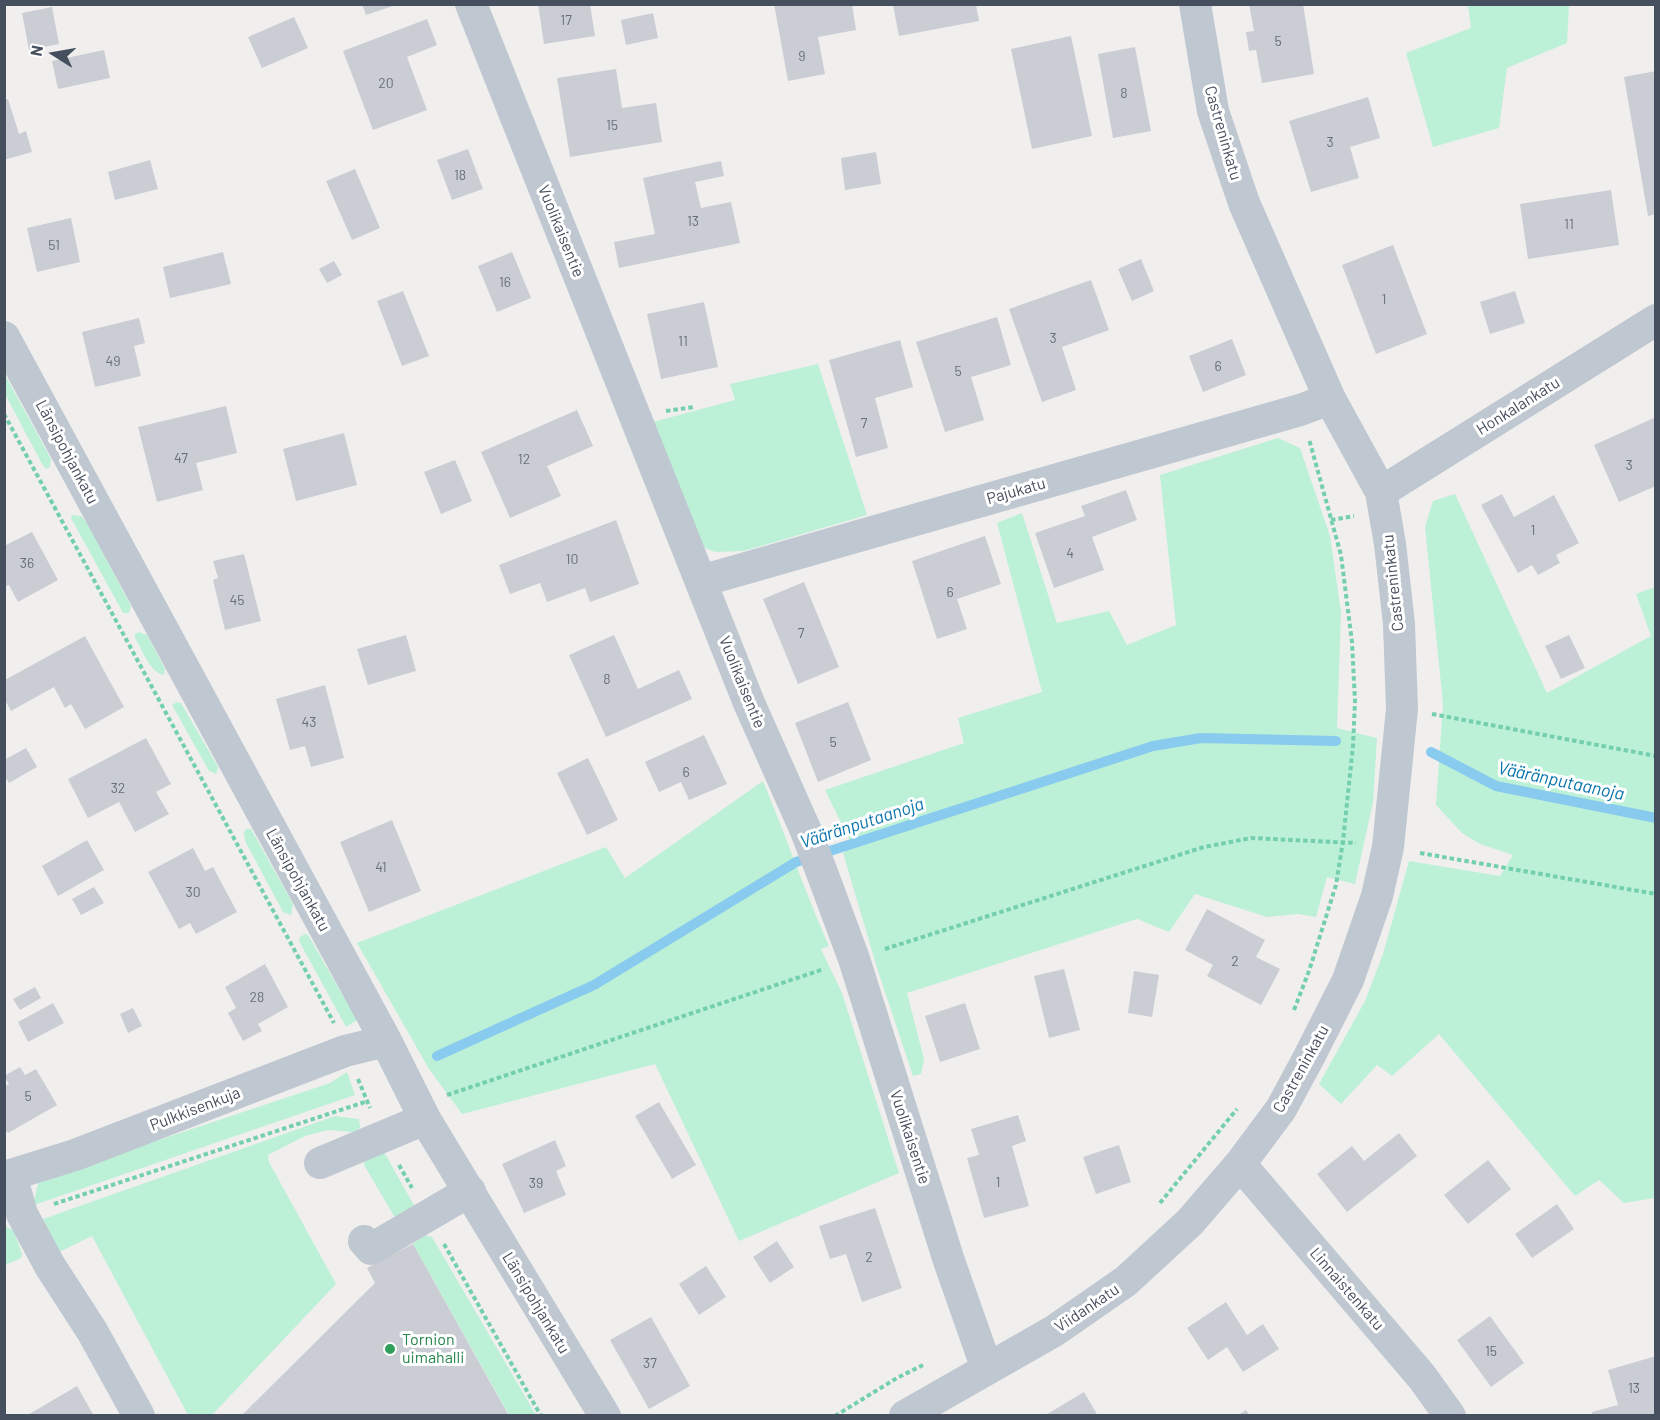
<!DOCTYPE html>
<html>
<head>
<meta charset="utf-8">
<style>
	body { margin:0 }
	#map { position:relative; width:1660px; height:1420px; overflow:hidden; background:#f1efee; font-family:Barlow,sans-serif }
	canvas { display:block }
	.frame { position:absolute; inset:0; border:6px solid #464f5d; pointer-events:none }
	.north { position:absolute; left:24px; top:24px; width:60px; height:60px; -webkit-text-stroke:4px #fff; paint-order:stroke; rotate:281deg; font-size:16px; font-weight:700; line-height:24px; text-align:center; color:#464f5d }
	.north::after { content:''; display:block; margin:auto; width:21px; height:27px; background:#464f5d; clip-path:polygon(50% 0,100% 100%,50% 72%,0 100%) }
</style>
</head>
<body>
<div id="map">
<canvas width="1660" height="1420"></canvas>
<div class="frame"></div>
<div class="north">N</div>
</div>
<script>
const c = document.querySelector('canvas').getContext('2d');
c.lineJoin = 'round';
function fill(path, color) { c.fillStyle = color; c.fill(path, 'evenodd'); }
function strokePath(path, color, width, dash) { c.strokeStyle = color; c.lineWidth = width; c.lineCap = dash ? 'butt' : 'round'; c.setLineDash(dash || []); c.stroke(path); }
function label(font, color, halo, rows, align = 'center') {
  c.font = font + ' Barlow,sans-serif'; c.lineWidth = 6; c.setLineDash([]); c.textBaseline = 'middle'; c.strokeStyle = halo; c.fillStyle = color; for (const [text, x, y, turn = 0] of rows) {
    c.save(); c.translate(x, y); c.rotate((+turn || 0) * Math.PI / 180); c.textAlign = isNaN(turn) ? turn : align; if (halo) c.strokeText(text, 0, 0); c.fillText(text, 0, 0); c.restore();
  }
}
const green = new Path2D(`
	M1468,5h115l-14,1 -2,37 -60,25 -8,60 -66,19 -27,-94 65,-25z
	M818,364l49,151 -123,36 -29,1 -15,-6 -47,-124 82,-22 -5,-16z
	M5,375l46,84 -1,8 -4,2 -4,-5 -37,-70z
	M1278,438l22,10 30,88 11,76 -4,116 40,10 -4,64 -18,82 -28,-7 -11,40 -18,-3 -31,3 -72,-23 -26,38 -32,-13 -230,74 17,66 -3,15 -8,2 -36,-108 -34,-115 9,-8 -27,-55 139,-47 -6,-25 84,-26 -45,-169 25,-10 35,110 52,-12 18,34 49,-20 -16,-150z
	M1455,494l92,199 104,-57 -15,-42 19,-7v611l-31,5 -25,-23 -24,16 -136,-162 -47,42 -15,-11 -36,39 -22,-20 46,-83 18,-47 26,-93 91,15 13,-21 -33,-11 -18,-11 -26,-28 7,-101 -18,-177 8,-26z
	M72,515l9,1 6,7 44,83 -2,7h-6l-52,-95z
	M139,632l8,3 18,34 -1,6c-14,-2 -22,-26 -29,-37v-4z
	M177,702l4,1 37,64 -2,7 -7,-3 -37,-66z
	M763,781c23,55 42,111 66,165l-8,3 21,44 57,180 -160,68 -84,-177 -193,50 -33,-45 -72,-126 249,-96 19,31z
	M246,829h5l42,75 -2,11 -8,-3 -38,-71 -1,-9z
	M305,934l3,1 49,85 -11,7 -47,-86 1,-4z
	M347,1072l8,23 -318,109h-4l6,-24 291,-97z
	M335,1116l24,3 1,9 -6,4 -26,-2 -23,6 -37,19 1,7 67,122 -124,131h-24l-96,-179 -33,16 -16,-33z
	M384,1152l31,55 -15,10 -6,-1 -30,-51 1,-7z
	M7,1227l7,4 8,23 -1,4 -16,7v-37z
	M424,1235l8,2 104,178h-27l-96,-171z`);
const stream = new Path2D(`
	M1431,752l65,34 160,32
	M437,1056l157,-71 202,-123 357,-116 48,-8 135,3`);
const building = new Path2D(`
	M362,4h34v1l-30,10z
	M538,4h52l5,32 -51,8z
	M774,4h78l4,26 -38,7 7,37 -37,7z
	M1249,4h54l11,70 -52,9 -6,-33 -7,1 -3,-19 8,-1z
	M893,5h83l3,16 -80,15z
	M52,7l7,37 -30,6 -7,-37z
	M653,13l5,25 -32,7 -5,-25z
	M294,17l14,31 -46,20 -14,-31z
	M427,19l10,26 -30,12 20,53 -54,20 -30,-79z
	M1071,36l21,100 -60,13 -21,-100z
	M1135,47l16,84 -38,7 -15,-84z
	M104,50l6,28 -52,11 -6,-28z
	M616,69l6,39 34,-5 6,39 -92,15 -13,-79z
	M1656,71v143l-8,2 -24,-139z
	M1368,97l12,41 -30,9 9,31 -48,14 -22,-71z
	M8,99l11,35 7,-3 6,21 -28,8v-60z
	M468,149l15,40 -31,11 -15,-40z
	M876,152l5,32 -36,6 -4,-32z
	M150,160l8,29 -43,11 -7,-28z
	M721,161l3,15 -29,6 6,26 30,-6 9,41 -121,25 -5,-26 41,-8 -12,-56z
	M355,169l25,59 -28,12 -26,-59z
	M1611,190l8,55 -91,14 -8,-55z
	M71,218l9,44 -43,10 -10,-44z
	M1393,245l34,89 -51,20 -34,-89z
	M223,252l8,32 -61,14 -7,-31z
	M512,252l19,46 -34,14 -19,-46z
	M1141,259l13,32 -22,10 -14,-32z
	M334,261l8,14 -15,8 -8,-14z
	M1091,280l18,50 -47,17 14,43 -34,12 -33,-93z
	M403,291l26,65 -27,10 -25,-65z
	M1515,291l10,32 -35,11 -10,-32z
	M704,302l14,65 -57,12 -14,-65z
	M997,317l14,48 -40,12 13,43 -39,12 -29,-90z
	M139,318l6,25 -11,3 7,30 -46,11 -13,-55z
	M1232,339l14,36 -43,17 -14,-36z
	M900,340l13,47 -38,11 13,50 -32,9 -27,-97z
	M226,406l11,47 -41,10 7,27 -46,12 -19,-75z
	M577,410l16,36 -46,20 14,30 -51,22 -29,-66z
	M1656,417v69l-37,16 -25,-57z
	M344,433l13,52 -61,16 -13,-52z
	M455,460l17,41 -31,13 -17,-42z
	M1126,490l11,30 -45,17 12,33 -50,18 -19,-55 50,-17 -4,-10z
	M1502,494l12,23 40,-22 25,48 -23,12 4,8 -22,12 -6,-10 -14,8 -37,-68z
	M616,520l23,64 -49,18 -5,-14 -38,14 -7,-19 -30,11 -11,-29z
	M32,532l26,48 -40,22 -9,-17 -5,2v-41z
	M985,536l16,48 -44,15 10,30 -30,10 -25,-78z
	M244,554l17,67 -36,9 -12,-50 5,-2 -5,-17z
	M804,582l35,85 -41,17 -35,-85z
	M406,635l10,36 -48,14 -11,-36z
	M614,635l24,54 41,-19 13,29 -86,38 -37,-82z
	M1569,635l16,33 -24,11 -16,-33z
	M85,636l39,71 -39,22 -14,-25 -6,4 -11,-21 -43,24 -6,-11v-20z
	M325,685l19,73 -33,9 -6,-21 -15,4 -14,-51z
	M848,702l23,58 -53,22 -23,-59z
	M704,735l23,49 -38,16 -8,-18 -22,10 -14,-30z
	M146,738l25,46 -15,8 13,22 -34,18 -16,-30 -31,16 -20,-39z
	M26,748l11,19 -28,16 -5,-8v-15z
	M588,758l30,62 -31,15 -30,-62z
	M392,820l29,71 -52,21 -29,-70z
	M87,840l17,30 -46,26 -16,-30z
	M193,848l12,23 8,-4 24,45 -41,22 -6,-11 -11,6 -31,-57z
	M94,887l10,16 -23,12 -9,-16z
	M1207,909l58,31 -9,17 24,12 -19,36 -54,-29 6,-11 -28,-15z
	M265,964l23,43 -30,17 4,7 -19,10 -15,-28 8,-5 -11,-21z
	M1064,969l16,61 -31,8 -15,-62z
	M1134,971l25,4 -7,42 -24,-4z
	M35,987l6,11 -21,12 -7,-11z
	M53,1003l11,20 -36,19 -10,-20z
	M965,1003l15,46 -40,13 -15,-46z
	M133,1008l9,18 -14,7 -8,-19z
	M20,1067l5,8 11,-6 21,36 -49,28 -4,-5v-41l5,-3 -5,-8z
	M659,1102l37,63 -24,14 -37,-63z
	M1018,1115l8,26 -14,5 17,60 -45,12 -17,-60 12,-3 -8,-26z
	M1399,1133l18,23 -70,56 -30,-38 35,-28 12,15z
	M555,1140l11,26 -10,5 10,24 -42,18 -22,-49z
	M1119,1145l12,37 -35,12 -13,-37z
	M1488,1160l23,29 -43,35 -24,-29z
	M1557,1204l17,25 -42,29 -17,-24z
	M875,1208l27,80 -40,14 -16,-48 -16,5 -11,-33z
	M777,1241l17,26 -24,16 -17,-26z
	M413,1244l96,172h-268l134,-133 -8,-15z
	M706,1266l20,31 -27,18 -20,-31z
	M1226,1302l21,33 16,-11 16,25 -36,23 -16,-25 -19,13 -21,-32z
	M1490,1316l34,47 -33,24 -34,-47z
	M651,1317l39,69 -41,23 -39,-69z
	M1656,1356v60h-63l-1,-4 26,-7 -10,-35z
	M77,1386l17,30h-68z
	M1084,1392l14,24h-54z
	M1246,1410l4,6h-13z`);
const path = new Path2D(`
	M666,411l28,-4
	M4,414l330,609
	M1331,520l23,-4
	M1432,714l224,42
	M1420,853l236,41
	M885,949l319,-102 47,-9 105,5
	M1294,1010l15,-39 27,-86 7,-44 10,-95 2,-45 -3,-59 -11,-87 -32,-116
	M358,1079l12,29
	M447,1095l377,-126
	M399,1165l13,23
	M1160,1203l77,-94
	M54,1204l314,-103
	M444,1244l97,172
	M835,1416l62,-38 26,-13`);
const minor = new Path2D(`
	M471,4l278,699 57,128 18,47 30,81 95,302 38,108
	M4,337l382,704 39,78 180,297
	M1381,492l275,-172
	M701,581l599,-171 30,-11
	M320,1163l105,-44
	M1240,1164l182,213 28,39
	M11,1175l11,39 28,52 42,65 47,85
	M4,1177l71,-22 270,-104 41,-10
	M364,1241l7,8 99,-58
	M905,1416l149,-85 72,-50 64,-59 50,-58 41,-55 28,-52 39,-77 29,-84 11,-49 14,-138 -3,-85 -9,-80 -9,-52 -51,-93 -86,-196 -31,-92 -18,-107`);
const markers = [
	[390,1349,6,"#2e9e5b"]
];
const numberNames = [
	["17",566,20],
	["5",1278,41],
	["9",802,56],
	["20",386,83],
	["8",1124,93],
	["15",612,125],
	["3",1330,142],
	["18",460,175],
	["13",693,221],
	["11",1569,224],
	["51",54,245],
	["16",505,282],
	["1",1384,299],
	["3",1053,338],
	["11",683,341],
	["49",113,361],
	["6",1218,366],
	["5",958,371],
	["7",864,423],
	["47",181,458],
	["12",524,459],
	["3",1629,465],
	["1",1533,530],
	["4",1070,553],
	["10",572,559],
	["36",27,563],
	["6",950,592],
	["45",237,600],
	["7",801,633],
	["8",607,679],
	["43",309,722],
	["5",833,742],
	["6",686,772],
	["32",118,788],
	["41",381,867],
	["30",193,892],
	["2",1235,961],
	["28",257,997],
	["5",28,1096],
	["1",998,1182],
	["39",536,1183],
	["2",869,1257],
	["15",1491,1351],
	["37",650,1363],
	["13",1634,1388]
];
const streetNames = [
	["Castreninkatu",1223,133,74],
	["Vuolikaisentie",561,231,68],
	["Honkalankatu",1518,406,-32],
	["Länsipohjankatu",67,452,62],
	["Pajukatu",1016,491,-16],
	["Castreninkatu",1393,583,-96],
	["Vuolikaisentie",742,682,68],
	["Länsipohjankatu",298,880,61],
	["Castreninkatu",1301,1069,-61],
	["Pulkkisenkuja",195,1109,-21],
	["Vuolikaisentie",910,1137,72],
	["Linnaistenkatu",1347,1289,49],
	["Länsipohjankatu",536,1303,59],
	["Viidankatu",1087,1308,-34]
];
const leisureNames = [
	["Tornion",402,1340],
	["uimahalli",402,1358]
];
const waterNames = [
	["Vääränputaanoja",1561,781,12],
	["Vääränputaanoja",862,823,-18]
];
fill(green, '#bcf0d7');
strokePath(stream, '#88cbee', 10);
fill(building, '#cacdd4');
strokePath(path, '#73cfae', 4, [4.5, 3]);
strokePath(minor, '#bfc7d1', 32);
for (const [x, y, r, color] of markers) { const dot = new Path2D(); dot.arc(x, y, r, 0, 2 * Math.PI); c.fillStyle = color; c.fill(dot); strokePath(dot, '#fff', 2); }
label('14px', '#676e7b', null, numberNames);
label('16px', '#464f5d', '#fff', streetNames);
label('16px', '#27864d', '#fff', leisureNames, 'left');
label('italic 18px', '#0974ad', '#fff', waterNames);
</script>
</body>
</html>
